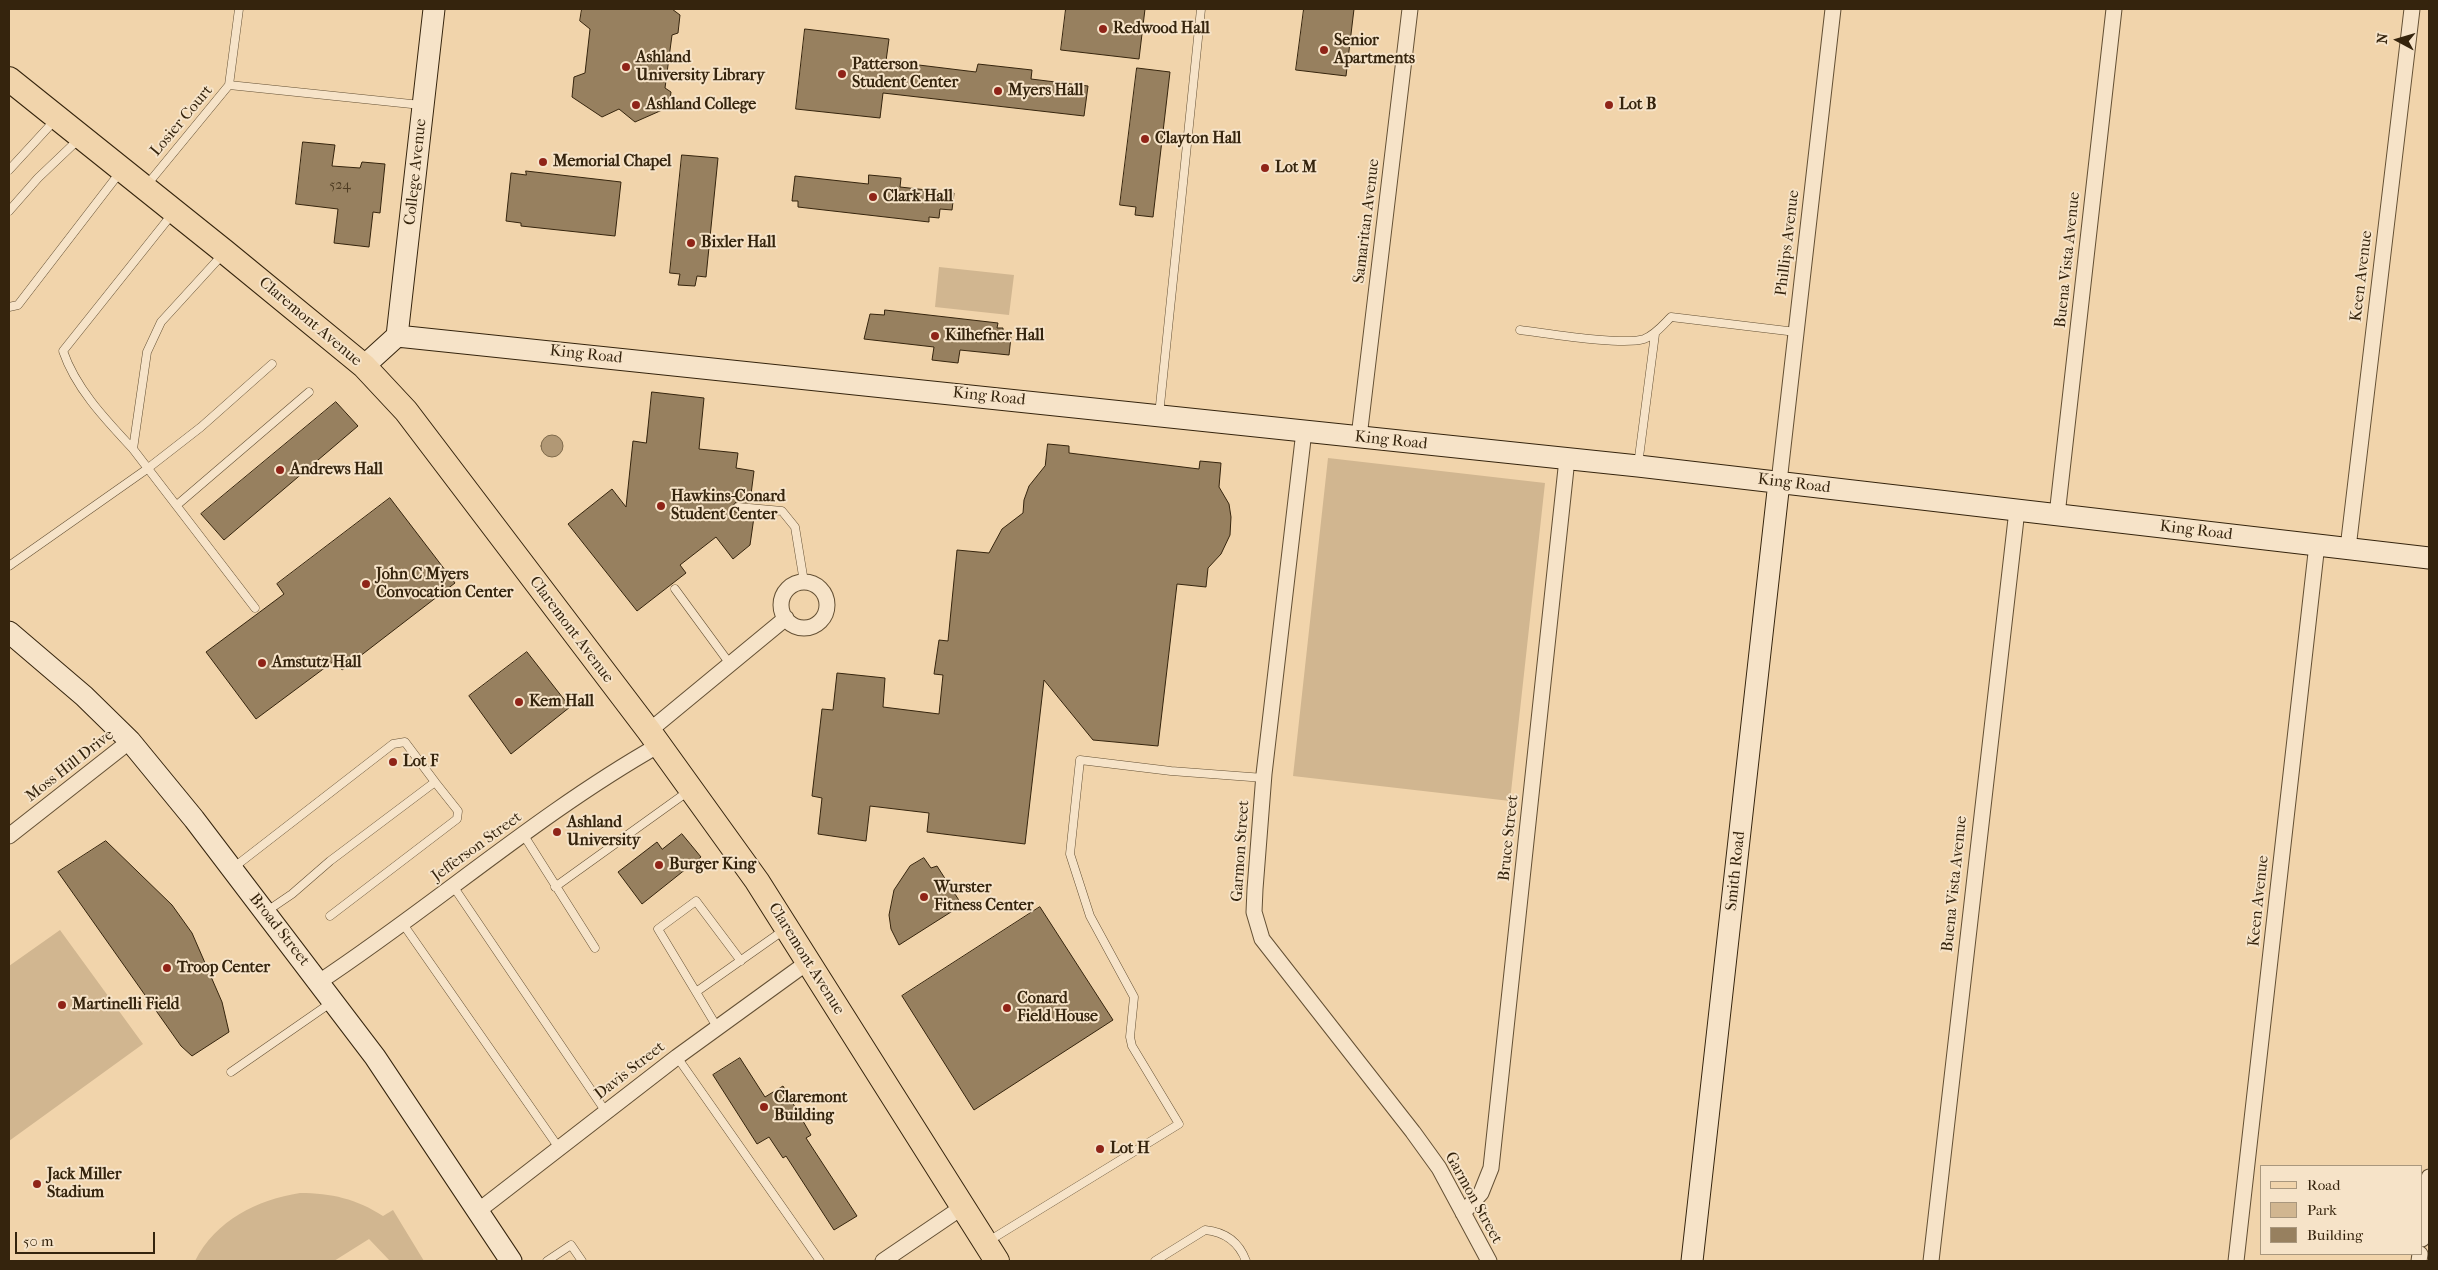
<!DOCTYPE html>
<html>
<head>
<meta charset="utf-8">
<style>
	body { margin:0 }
	#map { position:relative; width:2438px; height:1270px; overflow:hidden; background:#f1d4ab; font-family:"IM FELL French Canon",serif }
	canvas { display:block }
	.frame { position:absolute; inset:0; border:10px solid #35240d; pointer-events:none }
	.legend { position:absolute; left:2260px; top:1165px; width:162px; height:90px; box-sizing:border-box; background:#f6e3c8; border:1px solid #a9977d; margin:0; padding:6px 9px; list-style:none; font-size:15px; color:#35240d }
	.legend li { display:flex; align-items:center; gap:10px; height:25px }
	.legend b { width:25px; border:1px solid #a9977d }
	.north { position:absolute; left:2373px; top:15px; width:50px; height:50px; -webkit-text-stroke:4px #f6e3c8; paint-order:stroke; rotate:276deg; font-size:14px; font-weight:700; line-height:20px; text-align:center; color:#35240d }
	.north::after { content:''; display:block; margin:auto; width:18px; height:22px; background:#35240d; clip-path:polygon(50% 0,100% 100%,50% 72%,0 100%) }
	.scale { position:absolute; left:15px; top:1232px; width:140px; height:22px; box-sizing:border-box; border:2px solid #35240d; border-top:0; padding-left:6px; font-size:15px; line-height:18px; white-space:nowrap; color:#35240d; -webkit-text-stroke:4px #f6e3c8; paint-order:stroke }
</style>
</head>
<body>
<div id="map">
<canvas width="2438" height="1270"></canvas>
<div class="frame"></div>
<ul class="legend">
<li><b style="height:6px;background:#f1d4ab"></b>Road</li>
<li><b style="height:14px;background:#d1b690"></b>Park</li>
<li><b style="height:14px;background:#97805f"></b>Building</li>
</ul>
<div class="north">N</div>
<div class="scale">50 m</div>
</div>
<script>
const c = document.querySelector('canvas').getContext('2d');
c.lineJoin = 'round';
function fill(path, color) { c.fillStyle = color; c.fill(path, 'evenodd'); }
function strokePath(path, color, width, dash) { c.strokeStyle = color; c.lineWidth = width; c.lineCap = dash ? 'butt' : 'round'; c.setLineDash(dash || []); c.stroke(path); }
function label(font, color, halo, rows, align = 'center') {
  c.font = font + ' "IM FELL French Canon",serif'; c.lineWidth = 4; c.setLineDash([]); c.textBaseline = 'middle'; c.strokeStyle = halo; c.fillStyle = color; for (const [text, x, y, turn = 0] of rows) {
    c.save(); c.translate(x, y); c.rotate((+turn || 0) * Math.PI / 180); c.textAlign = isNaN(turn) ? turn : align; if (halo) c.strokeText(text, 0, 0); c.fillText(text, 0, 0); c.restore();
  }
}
const green = new Path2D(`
	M939,267l75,8 -5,40 -74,-8z
	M1328,458l217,25 -35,318 -217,-25z
	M60,930l83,114 -134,97v-175z
	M300,1193c31,0 57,6 83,23l10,-6 31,51h-34l-21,-22 -35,22h-139c21,-41 62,-61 105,-68z`);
const water = new Path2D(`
	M541 446a11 11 0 1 1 22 0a11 11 0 1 1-22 0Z`);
const building = new Path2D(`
	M582,9h90l8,6 -2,18 -6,2 -7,53 6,4 -2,15 -34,15 -16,-13 -17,8 -30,-20 2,-20 11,-4 5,-44 -10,-8z
	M1066,9h79l-6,50 -78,-9z
	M1304,9h50l-8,67 -50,-6z
	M805,29l84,10 -3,22 90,11 2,-8 54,6 -1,9 57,7 -4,30 -201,-23 -3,25 -84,-9z
	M1137,68l33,4 -17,145 -18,-2 1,-8 -16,-2z
	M303,142l32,3 -3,21 28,2 2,-6 23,2 -5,49 -7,-1 -4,35 -35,-4 4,-34 -42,-5z
	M682,155l36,3 -12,119 -9,-1 -2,10 -17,-1 2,-11 -10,-1z
	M526,171l95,11 -6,54 -94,-10v-3l-15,-2 5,-48 15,2z
	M869,175l32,3 -1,9 54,6 -2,17 -12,-1 -1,9 -10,-1v5l-131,-15v-6h-6l3,-25 73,8z
	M885,310l113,13 -1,5h6v8l8,1 -2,18 -49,-5 -2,13 -26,-3 2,-13 -70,-8 6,-25 14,1z
	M652,392l52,6 -5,51 39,4 -2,15 18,3 -4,31h-14l-4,5 3,5 14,2 -1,2 6,1 -4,28 -17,14 -17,-22 -36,28 6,8 -49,38 -69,-87 44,-35 14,18 7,-66 13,2z
	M336,402l22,24 -134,114 -23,-26z
	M1048,444l21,2v7l130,16 1,-8 21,2 -2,24 10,17 2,13 -1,18 -9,19 -13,14 -2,19 -29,-3 -19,162 -65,-6 -49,-60 -19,164 -98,-12 2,-19 -59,-7 -4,35 -48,-7 4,-36 -10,-2 10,-87 11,1 4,-37 48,5 -2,29 56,7 4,-39 -9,-1 5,-34 9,1 9,-91 32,3 13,-24 21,-16 1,-13 5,-14 16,-20z
	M390,498l65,85 -113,87 -8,-9 -78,58 -50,-67 78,-58 -7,-10z
	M527,652l43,55 -59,47 -42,-58z
	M682,834l19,23 -59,47 -24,-32 39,-30 5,7z
	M106,841l66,64 20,28 30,69 7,30 -37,24 -11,-10 -123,-174z
	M924,858l7,10 6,-2 25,39 -63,40 -8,-16 -2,-14 5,-25 16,-24z
	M1040,907l73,113 -139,90 -72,-114z
	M740,1058l25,39 18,-11 28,49 -5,3 51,78 -23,14 -48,-74 -3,2 -14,-21 -12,7 -44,-69z`);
const lane = new Path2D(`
	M229,85l192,20
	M9,170l46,-50
	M146,186l83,-101 10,-76
	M9,211l29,-33 41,-39
	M224,253l-63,69 -14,30 -14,97 122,159
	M9,307l9,-2 103,-134
	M1520,330c26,3 102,16 124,9 11,-4 19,-14 27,-22l125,15
	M1159,415l42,-406
	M133,449c-27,-29 -57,-60 -70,-98l110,-138
	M1638,465l17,-131
	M177,505l132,-113
	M738,507l44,4 13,16 9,55
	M9,566l138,-97 54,-42 71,-63
	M675,589l55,75
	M523,834l72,114
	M233,868l160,-124 12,-2 30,40
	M453,886l153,226
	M555,887l135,-97
	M267,911l25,-17 38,-33 105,-79 23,29 -1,8 -127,97
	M403,924l156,224
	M696,992l-38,-63 38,-28 45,60
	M717,1027l-21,-35 88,-62
	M677,1057l143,204
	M231,1072l101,-70
	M987,1242l192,-118 -47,-78 -2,-9 4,-40 -44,-81 -20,-62 10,-94 91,11 93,7
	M547,1261l24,-16 11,16
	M1155,1261l50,-31c21,2 34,12 41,31`);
const street = new Path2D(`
	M1304,431l-40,343 -9,115 -1,23 8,27 151,193 26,36 50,93
	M1359,437l51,-428
	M1779,482l54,-473
	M2057,515l57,-506
	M2348,548l64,-539
	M781 605a23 23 0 1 1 46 0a23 23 0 1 1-46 0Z
	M649,731l137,-113
	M9,836l121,-95
	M319,982c115,-76 220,-169 340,-237
	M478,1211l199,-154 131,-95
	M1463,1213l18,-20 10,-25 76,-709
	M2422,1239l7,-62
	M883,1261l81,-55
	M1931,1261l86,-751
	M2236,1261l81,-717
	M2419,1261l1,-7`);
const secondary = new Path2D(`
	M397,336l37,-327
	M364,366l33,-30 1241,130 791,92
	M9,632l75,64 46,45 64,78 181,238 136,204
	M1692,1261l87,-779`);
const primary = new Path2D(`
	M9,79l216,173 139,114 42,45 243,320 108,150 240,380`);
const markers = [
	[1103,29,5,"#8f2418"],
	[1324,50,5,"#8f2418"],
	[626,67,5,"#8f2418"],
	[842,74,5,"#8f2418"],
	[998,91,5,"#8f2418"],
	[636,105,5,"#8f2418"],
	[1609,105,5,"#8f2418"],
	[1145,139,5,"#8f2418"],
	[543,162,5,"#8f2418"],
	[1265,168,5,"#8f2418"],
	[873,197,5,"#8f2418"],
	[691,243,5,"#8f2418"],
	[935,336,5,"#8f2418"],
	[280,470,5,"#8f2418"],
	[661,506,5,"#8f2418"],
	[366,584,5,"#8f2418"],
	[262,663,5,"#8f2418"],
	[519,702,5,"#8f2418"],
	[393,762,5,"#8f2418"],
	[557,832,5,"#8f2418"],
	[659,865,5,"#8f2418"],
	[924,897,5,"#8f2418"],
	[167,968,5,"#8f2418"],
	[62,1005,5,"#8f2418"],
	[1007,1008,5,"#8f2418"],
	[764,1107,5,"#8f2418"],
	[1100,1149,5,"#8f2418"],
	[37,1184,5,"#8f2418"]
];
const numberNames = [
	["524",340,186]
];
const poiNames = [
	["Redwood Hall",1113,29],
	["Senior",1334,41],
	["Apartments",1334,59],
	["Ashland",636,58],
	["University Library",636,76],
	["Patterson",852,65],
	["Student Center",852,83],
	["Myers Hall",1008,91],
	["Ashland College",646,105],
	["Lot B",1619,105],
	["Clayton Hall",1155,139],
	["Memorial Chapel",553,162],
	["Lot M",1275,168],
	["Clark Hall",883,197],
	["Bixler Hall",701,243],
	["Kilhefner Hall",945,336],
	["Andrews Hall",290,470],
	["Hawkins-Conard",671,497],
	["Student Center",671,515],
	["John C Myers",376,575],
	["Convocation Center",376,593],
	["Amstutz Hall",272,663],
	["Kem Hall",529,702],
	["Lot F",403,762],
	["Ashland",567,823],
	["University",567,841],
	["Burger King",669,865],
	["Wurster",934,888],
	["Fitness Center",934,906],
	["Troop Center",177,968],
	["Conard",1017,999],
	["Field House",1017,1017],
	["Martinelli Field",72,1005],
	["Claremont",774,1098],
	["Building",774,1116],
	["Lot H",1110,1149],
	["Jack Miller",47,1175],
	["Stadium",47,1193]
];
const streetNames = [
	["Losier Court",182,121,-50],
	["College Avenue",416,172,-84],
	["Samaritan Avenue",1367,221,-83],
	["Phillips Avenue",1788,243,-83],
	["Buena Vista Avenue",2068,260,-84],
	["Keen Avenue",2362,276,-83],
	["Claremont Avenue",310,322,40],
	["King Road",586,355,6],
	["King Road",989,397,6],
	["King Road",1391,441,6],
	["King Road",1794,484,7],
	["King Road",2196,531,7],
	["Claremont Avenue",571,630,53],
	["Moss Hill Drive",70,766,-38],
	["Bruce Street",1509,838,-84],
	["Jefferson Street",477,847,-36],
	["Garmon Street",1241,851,-86],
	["Smith Road",1736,871,-84],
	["Buena Vista Avenue",1955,884,-84],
	["Keen Avenue",2259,901,-84],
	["Broad Street",279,930,52],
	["Claremont Avenue",806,959,58],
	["Davis Street",630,1071,-38],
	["Garmon Street",1473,1198,61]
];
fill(green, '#d1b690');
fill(water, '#b19875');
strokePath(water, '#7f6a4b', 1);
fill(building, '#97805f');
strokePath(building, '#35240d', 1);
strokePath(lane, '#645034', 9);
strokePath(street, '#645034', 17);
strokePath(secondary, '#35240d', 23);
strokePath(primary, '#35240d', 26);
strokePath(lane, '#f6e3c8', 8);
strokePath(street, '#f6e3c8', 15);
strokePath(secondary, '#f6e3c8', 21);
strokePath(primary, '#f1d4ab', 24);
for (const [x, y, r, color] of markers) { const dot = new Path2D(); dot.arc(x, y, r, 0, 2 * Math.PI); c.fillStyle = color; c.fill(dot); strokePath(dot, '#f6e3c8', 2); }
label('14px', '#4e3b22', null, numberNames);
label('bold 16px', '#35240d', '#f6e3c8', poiNames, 'left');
label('16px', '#35240d', '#f6e3c8', streetNames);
</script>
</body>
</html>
